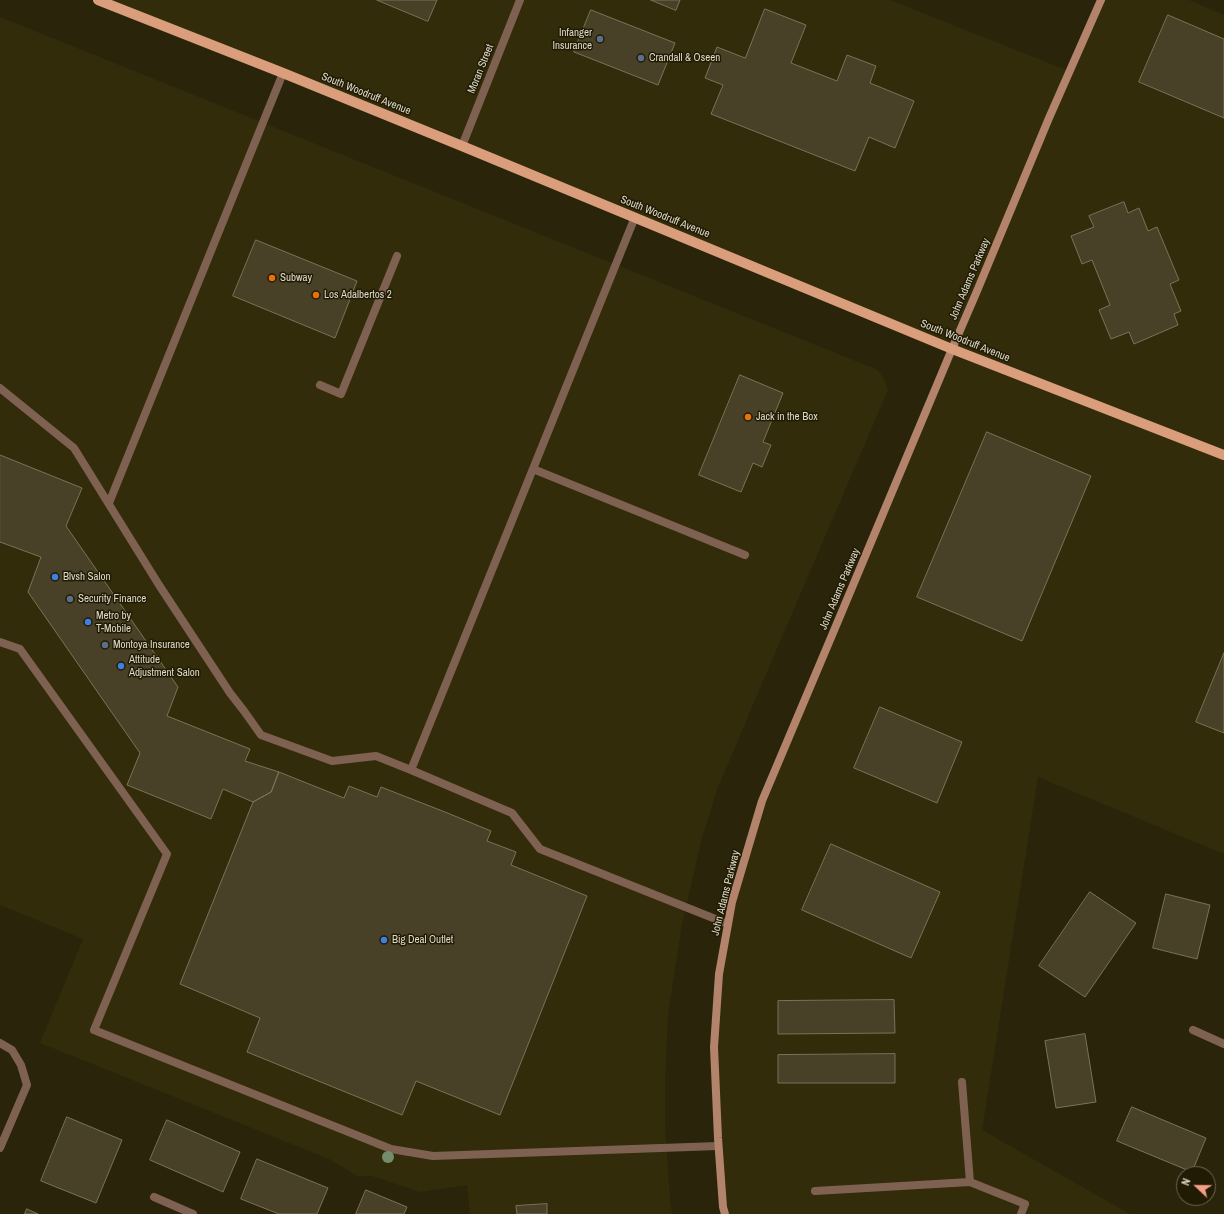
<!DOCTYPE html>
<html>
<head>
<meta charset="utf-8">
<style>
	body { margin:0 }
	#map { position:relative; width:1224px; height:1214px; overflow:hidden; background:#2a240b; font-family:"Archivo Narrow",sans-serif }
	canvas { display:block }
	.north { position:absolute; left:1176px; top:1166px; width:40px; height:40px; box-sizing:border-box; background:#211b03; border:1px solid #6c6753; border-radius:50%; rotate:292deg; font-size:11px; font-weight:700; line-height:16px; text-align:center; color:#ddd9ca }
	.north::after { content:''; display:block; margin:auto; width:14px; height:18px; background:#f49e87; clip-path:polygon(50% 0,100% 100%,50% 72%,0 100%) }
</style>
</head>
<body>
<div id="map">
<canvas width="1224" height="1214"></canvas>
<div class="north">N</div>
</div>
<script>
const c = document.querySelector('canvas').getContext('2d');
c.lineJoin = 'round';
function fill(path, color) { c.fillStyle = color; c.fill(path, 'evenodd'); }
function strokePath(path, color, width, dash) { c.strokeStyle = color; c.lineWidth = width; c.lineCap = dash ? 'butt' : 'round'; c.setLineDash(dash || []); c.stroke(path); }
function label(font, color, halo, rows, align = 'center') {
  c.font = font + ' "Archivo Narrow",sans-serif'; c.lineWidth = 3; c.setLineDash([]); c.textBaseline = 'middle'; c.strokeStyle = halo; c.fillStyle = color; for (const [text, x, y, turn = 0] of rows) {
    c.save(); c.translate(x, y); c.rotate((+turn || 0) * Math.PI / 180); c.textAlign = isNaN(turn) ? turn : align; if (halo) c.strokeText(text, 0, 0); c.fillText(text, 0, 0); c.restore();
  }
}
const built = new Path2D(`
	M98,0h792l179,71 32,-71h88l35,15v839l-186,-77 -56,353 148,84h-405l-11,-167 14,-123 34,-123 190,-452z
	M0,17l878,353 6,9 4,11 -130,303 -41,97 -15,48 -20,86 -14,90 -3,65v48l5,71 2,16h-202l-3,-29 -47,7 -48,-16h-15l-28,-17 -289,-116 43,-104 -83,-34z`);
const building = new Path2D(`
	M377,0h60l-9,21z
	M651,0h29l-4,10z
	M765,9l41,16 -15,38 46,18 10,-26 29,11 -6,17 44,18 -19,47 -26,-11 -14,34 -144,-57 12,-29 -18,-7 12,-31 28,11z
	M591,10l84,33 -17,42 -84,-33z
	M1168,15l56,24v79l-85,-36z
	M1124,202l4,11 11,-5 9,23 9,-4 22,53 -9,4 11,27 -7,3 4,11 -44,19 -5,-12 -18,7 -12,-29 11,-5 -18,-45 -10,4 -11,-28 23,-9 -5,-11z
	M256,240l101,41 -22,57 -102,-42z
	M740,375l43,18 -20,49 8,3 -9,22 -9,-4 -12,29 -42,-17z
	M987,432l104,44 -69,165 -105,-44z
	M0,455l82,33 -16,38 112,161 -11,29 83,33 -5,12 34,11 -8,20 -18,10 -30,-13 -12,30 -84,-34 13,-32 -112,-161 13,-35 -41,-15z
	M1224,653v80l-28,-11z
	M880,707l82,35 -25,61 -83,-35z
	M279,772l65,26 5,-12 28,11 4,-10 64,25 46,19 -4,10 29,11 -5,13 76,31 -87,219 -84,-34 -14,34 -155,-63 13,-34 -80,-34 73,-182 18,-10z
	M831,844l109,48 -29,66 -109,-48z
	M1090,892l46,31 -51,74 -46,-31z
	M1166,894l44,11 -13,54 -44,-11z
	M894,1000l1,33 -117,1v-33z
	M1085,1034l11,68 -40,6 -11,-67z
	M895,1054v29h-117v-28z
	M1132,1107l74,31 -14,34 -75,-31z
	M67,1117l55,23 -26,63 -55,-22z
	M167,1120l73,32 -17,40 -73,-32z
	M257,1159l71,29 -11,26h-38l-38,-15z
	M366,1190l41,17 -3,7h-48z
	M547,1204v10h-30l-1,-8z
	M27,1209l11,5h-13z`);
const lane = new Path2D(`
	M320,385l21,9 56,-138
	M0,388l74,60 85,137 71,108 14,18 17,24 71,26 44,-5 35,14 101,43 28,36 188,75
	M533,469l212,86
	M109,503l174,-430
	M0,642l20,7 147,205 -73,176 297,119 42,7 285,-10
	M411,770l224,-553
	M962,1082l8,100
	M815,1191l155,-9 55,22 -4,10`);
const street = new Path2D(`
	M462,146l58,-146
	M1193,1030l31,14
	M0,1043l12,7 9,15 6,20 -27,63
	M154,1197l39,17`);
const secondary = new Path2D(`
	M725,1214l-2,-7 -5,-69 -4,-91 5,-73 13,-72 30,-101 76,-180 114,-272 25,-58 72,-173 52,-118`);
const primary = new Path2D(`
	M98,0l185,73 179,73 490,203 272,106`);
const trees = [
	[388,1157]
];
const markers = [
	[600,39,4,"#5c6f8a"],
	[641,58,4,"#5c6f8a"],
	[272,278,4,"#e8710a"],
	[316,295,4,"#e8710a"],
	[748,417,4,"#e8710a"],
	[55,577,4,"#3f7fe0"],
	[70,599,4,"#5c6f8a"],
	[88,622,4,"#3f7fe0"],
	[105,645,4,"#5c6f8a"],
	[121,666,4,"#3f7fe0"],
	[384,940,4,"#3f7fe0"]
];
const poiNames = [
	["Infanger",592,33,"right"],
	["Insurance",592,46,"right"],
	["Crandall & Oseen",649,58],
	["Subway",280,278],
	["Los Adalbertos 2",324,295],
	["Jack in the Box",756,417],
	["Blvsh Salon",63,577],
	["Security Finance",78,599],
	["Metro by",96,616],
	["T-Mobile",96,629],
	["Montoya Insurance",113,645],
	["Attitude",129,660],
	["Adjustment Salon",129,673],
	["Big Deal Outlet",392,940]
];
const streetNames = [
	["Moran Street",481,69,-68],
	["South Woodruff Avenue",366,94,22],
	["South Woodruff Avenue",665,217,22],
	["John Adams Parkway",970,279,-67],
	["South Woodruff Avenue",965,341,22],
	["John Adams Parkway",840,589,-67],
	["John Adams Parkway",726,893,-76]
];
fill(built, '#332c0a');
fill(building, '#484128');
strokePath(building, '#797358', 1);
strokePath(lane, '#7f6152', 8);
strokePath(street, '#7f6152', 8);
strokePath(secondary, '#b3836b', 8);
strokePath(primary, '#db9e7d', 10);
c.fillStyle = '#758c6c';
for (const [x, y] of trees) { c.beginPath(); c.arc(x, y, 6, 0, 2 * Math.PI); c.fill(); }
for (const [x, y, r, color] of markers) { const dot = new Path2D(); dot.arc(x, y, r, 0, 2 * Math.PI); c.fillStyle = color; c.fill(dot); strokePath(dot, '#211b03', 1.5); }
label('11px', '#ddd9ca', '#211b03', poiNames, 'left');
label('11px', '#ddd9ca', '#211b03', streetNames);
</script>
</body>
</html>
